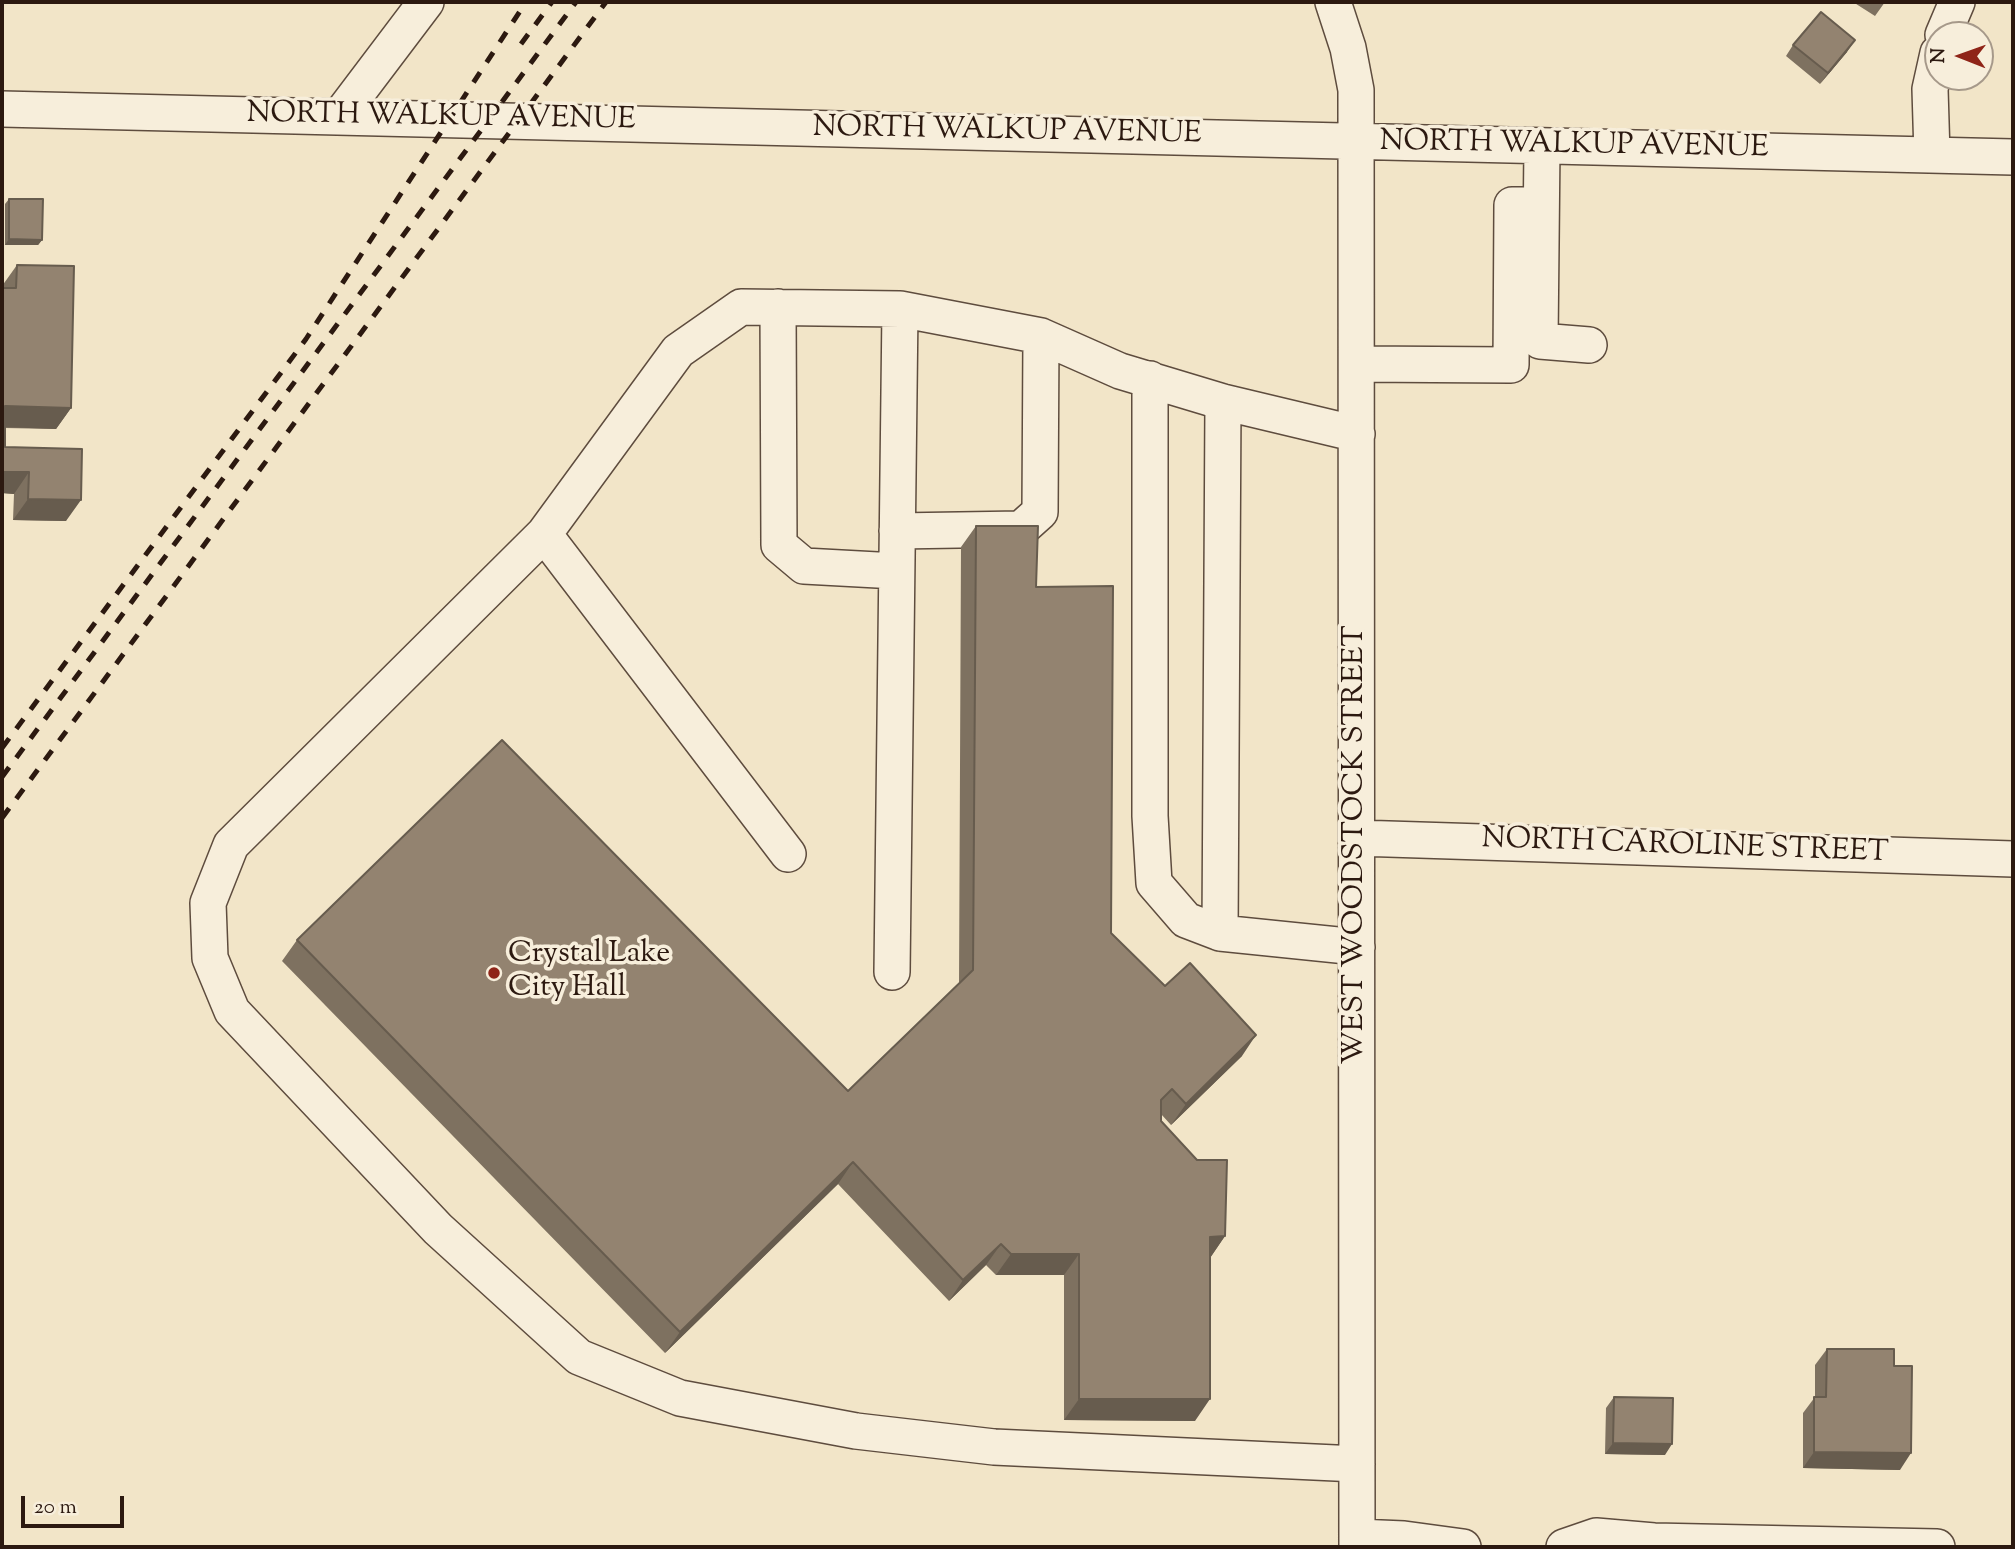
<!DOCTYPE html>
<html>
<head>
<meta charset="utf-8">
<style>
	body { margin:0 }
	#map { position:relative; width:2015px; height:1549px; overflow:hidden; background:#f2e5c8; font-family:"Sorts Mill Goudy",serif }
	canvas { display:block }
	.frame { position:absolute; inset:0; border:4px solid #2c1910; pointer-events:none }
	.north { position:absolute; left:1924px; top:21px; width:70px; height:70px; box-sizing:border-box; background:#f7eedb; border:2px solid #a6998a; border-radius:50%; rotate:271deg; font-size:19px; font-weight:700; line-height:28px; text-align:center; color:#2c1910 }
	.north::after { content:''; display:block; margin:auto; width:24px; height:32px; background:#8f2418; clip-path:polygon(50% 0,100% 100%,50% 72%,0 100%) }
	.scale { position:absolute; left:21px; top:1496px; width:103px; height:32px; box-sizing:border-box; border:4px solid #2c1910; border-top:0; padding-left:9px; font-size:21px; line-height:24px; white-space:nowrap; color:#2c1910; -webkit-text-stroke:5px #f7eedb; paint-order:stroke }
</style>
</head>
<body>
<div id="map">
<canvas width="2015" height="1549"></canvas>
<div class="frame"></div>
<div class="north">N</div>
<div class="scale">20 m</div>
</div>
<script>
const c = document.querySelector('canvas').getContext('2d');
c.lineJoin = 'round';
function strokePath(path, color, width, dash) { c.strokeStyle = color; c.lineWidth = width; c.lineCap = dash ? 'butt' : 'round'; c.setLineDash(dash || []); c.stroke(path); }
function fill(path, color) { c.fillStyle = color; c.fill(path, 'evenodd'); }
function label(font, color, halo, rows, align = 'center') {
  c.font = font + ' "Sorts Mill Goudy",serif'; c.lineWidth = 7; c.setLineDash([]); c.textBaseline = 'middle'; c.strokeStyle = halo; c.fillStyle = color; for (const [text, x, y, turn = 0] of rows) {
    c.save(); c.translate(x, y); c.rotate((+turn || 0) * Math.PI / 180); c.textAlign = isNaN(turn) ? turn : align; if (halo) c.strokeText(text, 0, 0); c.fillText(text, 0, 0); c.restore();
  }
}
const minor = new Path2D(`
	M1333,2l15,46 8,42 1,1457
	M1943,35l14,-33
	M2,109l2011,48
	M339,117l87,-115
	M1542,146l-2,195 49,4
	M1932,155l-2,-66 8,-36
	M778,307l1,238 25,21 92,5
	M1357,364l154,1 1,-160h29
	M1150,379v437l4,67 32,37 34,13
	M1223,402l-3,531 137,14
	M897,531l124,-2 19,-17 1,-176
	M544,534l-313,311 -23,58 2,55 22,53 206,218 141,128 101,41 176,33 138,16 363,17
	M1357,838l656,21
	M788,854l-244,-320 134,-183 63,-44 159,2 141,27 79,35 103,31 134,32
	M892,972l8,-663
	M1357,1537l47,2 59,8
	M1564,1547l32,-11 58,5 283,6`);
const rail = new Path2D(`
	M521,44l31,-42
	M2,748l304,-409 220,-337
	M2,777l574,-775
	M2,818l604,-816`);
const wall = new Path2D(`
	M1853,2h32l-10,14z
	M1793,45l54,7 -27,32 -34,-28z
	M9,199l33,41 -4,5h-33v-41z
	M17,265l54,143 -15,21 -51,-1v19l77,2 -16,72 -53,-1 1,-26 -12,-1v-207z
	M976,526l60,61 75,346 54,53 77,70 -71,69 -10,-11v7l64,115 -15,22 -15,163 -131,-1v-145h-68l-10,-10 -37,36 -111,-117 -173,169 -383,-392 15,-21 551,151 111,-107 2,-437z
	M1827,1349l67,17 6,104 -97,-2v-55l12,-16v-32z
	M1614,1397l51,58 -60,-1 1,-46z`);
const shadedWall = new Path2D(`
	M1855,40l-8,12 -27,32 8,-11z
	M9,239l33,1 -4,5h-33z
	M5,406l66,2 -15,21 -54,-2z
	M2,472h27l-15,22 -12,-1z
	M28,499l53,1 -15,21 -53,-1z
	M1256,1035l-14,21 -71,69 15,-21z
	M853,1162l-15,22 -173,169 15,-21z
	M1225,1236l-15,22v-21z
	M1001,1244l-15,21 -37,36 14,-21z
	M1011,1254h68l-15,21h-68z
	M1079,1399h131l-15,22 -131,-1z
	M1613,1443l59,1 -7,11 -60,-1z
	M1814,1452l97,1 -11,17 -97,-2z`);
const building = new Path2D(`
	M1821,12l34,28 -27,33 -35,-28z
	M9,199h34l-1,41 -33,-1z
	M17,265l57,1 -3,142 -66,-2v41l77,2 -1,51 -53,-1 1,-27h-27v-184h14z
	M976,526h62l-2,61 77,-1 -2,347 54,53 25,-23 66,72 -70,69 -14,-15 -11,11v21l36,39h30l-2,76 -15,1v162h-131v-145h-68l-10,-10 -38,36 -110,-118 -173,170 -383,-392 205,-200 346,351 125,-121z
	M1827,1349h67v17h18l-1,87 -97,-1v-55h12z
	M1614,1397l59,1 -1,46 -59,-1z`);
const markers = [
	[494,973,7,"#8f2418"]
];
const streetNames = [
	["NORTH WALKUP AVENUE",441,119,1],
	["NORTH WALKUP AVENUE",1007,133,1],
	["NORTH WALKUP AVENUE",1574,147,1],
	["WEST WOODSTOCK STREET",1357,845,-90],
	["NORTH CAROLINE STREET",1685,848,2]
];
const poiNames = [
	["Crystal Lake",508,956],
	["City Hall",508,990]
];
strokePath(minor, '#5e4c3e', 38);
strokePath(minor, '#f7eedb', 35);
strokePath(rail, '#2c1910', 5, [12, 12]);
fill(wall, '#7e7160');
fill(shadedWall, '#675c4e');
fill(building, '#938370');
strokePath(building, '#675c4e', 2);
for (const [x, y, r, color] of markers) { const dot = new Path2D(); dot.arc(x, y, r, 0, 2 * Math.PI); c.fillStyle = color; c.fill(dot); strokePath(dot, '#f7eedb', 2.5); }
label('30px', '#2c1910', '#f7eedb', streetNames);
label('30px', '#2c1910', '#f7eedb', poiNames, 'left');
</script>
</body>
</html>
